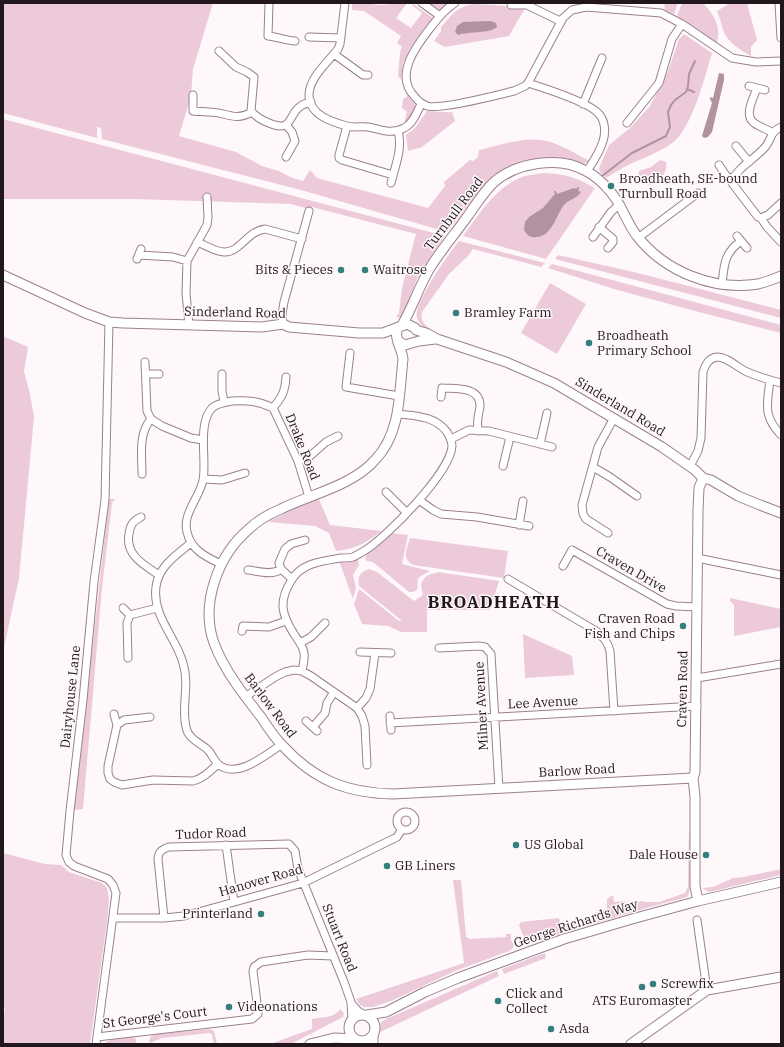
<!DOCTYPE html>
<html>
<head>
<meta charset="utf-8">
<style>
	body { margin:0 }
	#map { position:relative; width:784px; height:1047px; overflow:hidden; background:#fef8fa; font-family:"IBM Plex Serif",serif }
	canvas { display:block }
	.frame { position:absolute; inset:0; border:4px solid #21171c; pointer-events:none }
</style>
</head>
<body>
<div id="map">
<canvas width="784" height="1047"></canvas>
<div class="frame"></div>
</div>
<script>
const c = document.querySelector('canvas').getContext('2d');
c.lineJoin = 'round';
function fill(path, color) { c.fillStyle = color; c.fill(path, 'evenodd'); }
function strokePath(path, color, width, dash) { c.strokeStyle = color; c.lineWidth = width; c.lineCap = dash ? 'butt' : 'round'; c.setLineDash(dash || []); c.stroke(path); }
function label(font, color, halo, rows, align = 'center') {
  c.font = font + ' "IBM Plex Serif",serif'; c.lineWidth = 3; c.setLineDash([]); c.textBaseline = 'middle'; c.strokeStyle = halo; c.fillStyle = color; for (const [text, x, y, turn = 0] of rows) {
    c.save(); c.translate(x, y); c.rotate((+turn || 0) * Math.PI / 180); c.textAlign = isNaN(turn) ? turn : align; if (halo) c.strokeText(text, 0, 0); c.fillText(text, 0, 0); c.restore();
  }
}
const green = new Path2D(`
	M3,3h210l-20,66 -2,27 -12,40 57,16 26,14 17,5 11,6 13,4 7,-11 7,8 111,30 17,-22 -1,-4 26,-22 3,1 5,-4 1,-7c17,-4 44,-13 62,-10 17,2 33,13 49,21l-7,3 -30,-6 -19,1 -23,7 -23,15 -41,51 -146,-42 -199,-51 -1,-11 -4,-1v11l-94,-25z
	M352,3h17l8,2 30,-2 -11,15 15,10 11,-15 -10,-8 1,-1 20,14 -24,32c0,5 -2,9 -6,12l-2,18 -3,-4 2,-24 2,-5 -5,-4 4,-7 -37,-25 -12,-1z
	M428,3h21l-9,7z
	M664,3h14l-4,11 -9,-4z
	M682,3h21c12,13 18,23 14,41l-40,-28z
	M730,3h17l10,37 -6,7v9c-11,-6 -23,-13 -28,-26 -2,-7 -3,-12 -6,-19z
	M475,4l34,2v3l15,1 -15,26 -64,11 -11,-6 7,-10v-4c11,-12 16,-21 34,-23z
	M684,34l28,19c-7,23 -20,77 -41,91 -12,8 -27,14 -41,20 -8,4 -16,9 -24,14l-6,-6 -1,-4 10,-23 21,-17 20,-22 18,-35 11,-32z
	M408,96l8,10 -6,14 -5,4v-5l2,-7 -5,-4 1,-9z
	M427,111c9,0 17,2 25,1l3,9 -33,26 -14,4 -2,-16 9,-7z
	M3,119l442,117 -27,40 -14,37 -3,5 -5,-1 3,-4 3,-25 14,-54 -104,-27 -7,1 -14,-4 -157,-5h-131z
	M660,160l6,2c3,23 -30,32 -27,9l12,-4z
	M543,173c23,1 32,4 52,15l-49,71 -83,-23c18,-24 33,-50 62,-60 6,-1 12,-2 18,-3z
	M459,241l86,22 -4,4 -68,-18 -5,7 -19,18 -27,38c-2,8 2,13 9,17l-1,2c-6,-3 -11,-7 -13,-13 -4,-14 32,-65 42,-77z
	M558,255l80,18 143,37v8l-226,-59z
	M552,264l229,61v8l-86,-22 -81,-22 -66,-21z
	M550,283l36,21 -29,50 -36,-21z
	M3,336l25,11 -4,24 6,23 4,23 -15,161 -16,74z
	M318,497l12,28 52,6c-19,13 -23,17 -46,20l-7,-18 -14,-7 -47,-4z
	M109,499h6l-3,4 -10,85 -19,221 -9,1z
	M390,533l18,2 -6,29 28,7 -12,7 -1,12 -4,2h-4l-36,-30 -6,-1 -2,-3 2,-5z
	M410,538l98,13 -4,27 -91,-13c-12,-7 -6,-16 -3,-27z
	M355,559l3,1 1,5 -6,10 3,13 -3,11 -14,-38z
	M369,569l8,3 37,29 9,-6 -2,-10c2,-8 8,-12 16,-12l1,-1 61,9 -9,29h-63v22h-26l-13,-6 -26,-2 -8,-20 5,-15 40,32h3l-43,-35c-2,-9 1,-14 10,-17z
	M730,598l51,11v18l-47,9v-31l-4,-4z
	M523,634l49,22 2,19 -49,3z
	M689,832h2c0,12 3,56 -4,65l-37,10 -117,35c-9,0 -11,-9 -14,-17l2,-3 38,-4 1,5 23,-1v-3l17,-8 7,-2v-10l6,-4 1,7 11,-1 1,2 17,-2 2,1h14l26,-9 3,-6z
	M3,853l42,11 16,1 8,7 33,11 5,5 2,11 -1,15 -18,130h-87v-23l2,-12 -2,-1z
	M781,869v6l-72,17 -7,-4 11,-1 20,-9 11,-1z
	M453,880h8l5,57 4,2 36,-2v-3h5v6l3,5 -2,4 -3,2 -54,20 -64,30 -18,6h-9l-4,-2 -4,-6 108,-36z
	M545,953l1,5 -42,16 -2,-5z
	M497,971l2,5 -121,57c0,-7 2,-11 8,-14z
	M340,1009l4,4 -1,4 -52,27h-21l42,-15v-10c10,-2 23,-1 28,-10z
	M210,1029l4,2 3,13h-3l-2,-9 -2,-2 -48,5 -12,5 -1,-2 2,-5 7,-2z
	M133,1037l3,2v4l-32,1c6,-7 21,-6 29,-7z`);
const water = new Path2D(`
	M490,21l6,2 1,4c-8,7 -28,4 -39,8l-3,-3 2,-6 6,-4z
	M719,73l5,1v6l-12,52 -4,5 -4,1 -2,-2 10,-33 -2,-4v-2l3,1z
	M574,188l7,4c-4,7 -12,7 -17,13 -8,10 -12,32 -28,32 -6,1 -9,-2 -12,-7l1,-8 4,-5 14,-9 11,-13z`);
const stream = new Path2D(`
	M687,89l7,3
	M602,176l30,-23 34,-17 4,-9 -2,-15 3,-7 4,-5 11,-8 2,-6 1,-12 6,-13
	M577,190l1,-2
	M555,192l1,2`);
const street = new Path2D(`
	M269,3l-1,33c9,1 17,4 27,5
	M345,3l-5,41 -2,5c-10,13 -29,29 -29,46 0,20 23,27 38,31 7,2 14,0 21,1 13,2 23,8 36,1 9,-4 13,-16 17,-24
	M422,3l18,13
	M455,3c-10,6 -17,15 -24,24 -14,18 -38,48 -16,70 3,4 7,7 12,9 13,4 70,-11 87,-15l11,-5 3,-3 35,-65 9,-8 14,-3 75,6 21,11 50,34 24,4 25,-1
	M779,3l2,35
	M511,5h16l33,16
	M309,37l32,1
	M219,51l17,16 11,5 7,5 -3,34c5,6 10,9 18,12 29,12 15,-16 42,-21
	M334,54l29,21h5
	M528,83c16,5 62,20 71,31 6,7 7,18 4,27 -3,11 -10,21 -16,30
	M749,86l16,4
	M757,88c-3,9 -13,26 -4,34 4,4 14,7 20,11
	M193,95v16c6,1 10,0 16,1 18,0 25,10 43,0
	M583,104l19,-46
	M627,123l32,-40 13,-44 10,-15
	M347,126l-8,29v3l3,2 51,15
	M781,127c-11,5 -9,11 -15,19 -9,12 -32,23 -34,37l26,34 3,1 7,-3 13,-12
	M736,146l13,16
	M286,157l9,-16 -3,-9 -6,-7
	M719,165l8,12 6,1
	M391,183c4,-17 12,-34 7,-52
	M761,218l6,9 14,15
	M599,227l14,12v3l-5,6
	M737,236l10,12
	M593,237l18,-25 9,-8
	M638,238l60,-45
	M197,242c8,3 19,10 27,10 16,1 23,-21 41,-23l37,10
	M139,255l34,2 14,4
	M137,259l4,-10
	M722,285c2,-20 2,-32 19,-44
	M283,324l-1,-10 2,-12 25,-91
	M189,325l-3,-32 1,-32 20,-36 1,-8 -1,-20
	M350,353l-4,34 53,9
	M145,362l2,49 4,8 11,7 29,12 12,2
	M146,374h13
	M222,374v17l2,11
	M770,380c-3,25 -7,36 11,55
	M441,397l1,-9c14,1 38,-2 38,18 0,4 -2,8 -2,12 -1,4 0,9 0,13
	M273,408c9,-11 12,-16 13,-31
	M451,439l18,-9 20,1 63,16
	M540,444l7,-31
	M298,461l11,-4 17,-15 12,-6
	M503,466l7,-29
	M690,466l8,-15 3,-13 2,-66c2,-6 5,-14 14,-15 10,0 20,10 28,14 11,5 24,9 36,12
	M593,467l17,10 27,19
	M142,474c0,-18 -4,-40 9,-55
	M204,479l18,1 23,-7
	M386,492l21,21
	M419,500l14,10 8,4 36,3 52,9
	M141,517c-8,4 -11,8 -12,17 -4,21 15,31 30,41
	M519,525l4,-24
	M608,533l-22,-14 -3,-5 -1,-9 16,-58 16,-29
	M191,543c-15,12 -33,24 -35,44 -4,29 20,50 27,76 7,22 -2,43 3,64 2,12 13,15 22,23 4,4 6,11 11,15 19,14 46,-10 62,-20
	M697,558l84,17
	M221,564c-15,-7 -30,-14 -34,-32 -5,-18 13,-35 16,-52 4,-19 -6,-56 9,-72 4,-4 14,-6 20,-7 15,-1 27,0 41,7l25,53 11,36
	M563,566l9,-16 95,54 9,2 21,1
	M248,570c9,1 25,6 33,-1
	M292,579l-11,-10 -2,-6 6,-14 6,-5 14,-4
	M508,579l88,52c7,6 12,11 14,20l4,60
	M123,608l7,7
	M242,631l1,-5 26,1 17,-6
	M300,643l11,-6 14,-14
	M439,648l40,-2 6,1 6,7 8,134
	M360,652l31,1
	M128,658l-1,-35 3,-8 27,-7
	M302,671c1,-6 3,-12 2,-18 -1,-7 -6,-13 -10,-19 -12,-19 -16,-32 -3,-53 10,-18 31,-20 50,-23 4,0 8,0 12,-1 3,-1 7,-4 11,-6 22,-13 87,-79 88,-105 0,-5 -3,-10 -5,-14 -12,-16 -31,-16 -49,-18
	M697,678l84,-14
	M245,697l30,-20 10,-5 9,-2 8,1 9,5 46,32 5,8 3,10 2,39
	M357,708l9,-10 4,-9 5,-36
	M114,714l3,11
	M390,716l1,14
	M150,717l-26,3 -7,5 -9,41v7l2,6 4,3 8,3 31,-5 40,1c11,-3 17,-10 25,-17
	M306,721l11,10
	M390,723l307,-17
	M313,727l12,-14 2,-10 7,-11
	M397 821a9 9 0 1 1 18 0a9 9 0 1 1-18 0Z
	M226,845l8,57
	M113,918h51l20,-2 119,-33 94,-46 5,-8
	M164,918l-6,-59c0,-7 4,-10 11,-12l120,-3 6,7 3,18 46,113 7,20 1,17
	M697,920l10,70
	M351,1003l7,8 5,3
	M97,1037l155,-18 6,-5v-3l-5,-40 1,-4 7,-5 47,-7 25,1
	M359,1041l7,3
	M96,1044l20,-151 -3,-8 -5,-6 -34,-13 -5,-4 -3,-7 4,-44 13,-111 11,-118 11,-82 4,-178
	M374,1044v-11`);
const secondary = new Path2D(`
	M3,275l82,38 24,9 14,1 139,4 21,-3 6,3 70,6h24l24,-9 8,4
	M402,325c11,-18 17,-39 28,-57 11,-18 25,-34 37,-51 8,-11 16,-24 26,-34 22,-20 66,-28 93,-12 8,4 17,12 23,19 13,14 17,32 28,46 28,36 77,55 121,48 8,-2 16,-5 23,-8
	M398,328c-5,9 4,21 5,31 -4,35 -2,74 -28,101 -23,26 -64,34 -94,49 -12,5 -23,11 -32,20 -31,26 -49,75 -35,114 10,27 29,51 47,74 6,9 13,20 21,28 32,35 64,48 111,49l300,-16
	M416,330l10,3 11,6 69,23 48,21 108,64 33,23 8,8 8,2 27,16 22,9 21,8
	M398,341l7,4 14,-4 16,-2
	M698,901l-3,-15v-89l-2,-19 2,-6 3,-261 1,-23 4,-10
	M349 1028a13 13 0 1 1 26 0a13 13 0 1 1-26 0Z
	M367,1015l19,-3 39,-20 33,-14 106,-39 68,-20 66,-18 83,-19
	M310,1044l24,-6 21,1
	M631,1044l76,-54 74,-13`);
const markers = [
	[611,186,4,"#357e80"],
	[341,270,4,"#357e80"],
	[365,270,4,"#357e80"],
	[456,313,4,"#357e80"],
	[589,343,4,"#357e80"],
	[683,626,4,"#357e80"],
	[516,845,4,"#357e80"],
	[706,855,4,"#357e80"],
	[387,866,4,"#357e80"],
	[261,914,4,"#357e80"],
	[653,984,4,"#357e80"],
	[642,987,4,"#357e80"],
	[498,1001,4,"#357e80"],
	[229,1007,4,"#357e80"],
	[551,1029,4,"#357e80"]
];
const poiNames = [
	["Broadheath, SE-bound",619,179],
	["Turnbull Road",619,194],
	["Bits & Pieces",333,270,"right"],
	["Waitrose",373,270],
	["Bramley Farm",464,313],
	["Broadheath",597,336],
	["Primary School",597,351],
	["Craven Road",675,619,"right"],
	["Fish and Chips",675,634,"right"],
	["US Global",524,845],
	["Dale House",698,855,"right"],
	["GB Liners",395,866],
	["Printerland",253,914,"right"],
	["Screwfix",661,984],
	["Click and",506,994],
	["Collect",506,1009],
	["ATS Euromaster",642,1001,"center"],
	["Videonations",237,1007],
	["Asda",559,1029]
];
const streetNames = [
	["Turnbull Road",454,214,-53],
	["Sinderland Road",235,313,1],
	["Sinderland Road",620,407,31],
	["Drake Road",302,447,68],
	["Craven Drive",631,570,30],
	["Craven Road",683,689,-89],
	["Dairyhouse Lane",71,697,-84],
	["Lee Avenue",543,703,-3],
	["Barlow Road",270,706,53],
	["Milner Avenue",482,706,-93],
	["Barlow Road",577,771,-3],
	["Tudor Road",211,834,-2],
	["Hanover Road",261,881,-16],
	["George Richards Way",576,924,-18],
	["Stuart Road",339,938,68],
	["St George's Court",155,1018,-7]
];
const districtNames = [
	["BROADHEATH",494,603]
];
fill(green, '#edcada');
fill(water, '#b291a0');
strokePath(stream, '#b291a0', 2);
strokePath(street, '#9b818d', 9);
strokePath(secondary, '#9b818d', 11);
strokePath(street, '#fff', 7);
strokePath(secondary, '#fff', 9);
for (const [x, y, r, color] of markers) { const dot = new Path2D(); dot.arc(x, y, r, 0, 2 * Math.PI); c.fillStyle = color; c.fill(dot); strokePath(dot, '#fef8fa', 1.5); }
label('13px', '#21171c', '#fef8fa', poiNames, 'left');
label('13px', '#21171c', '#fef8fa', streetNames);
c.letterSpacing = '1px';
label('bold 17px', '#21171c', '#fef8fa', districtNames);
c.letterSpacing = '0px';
</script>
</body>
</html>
